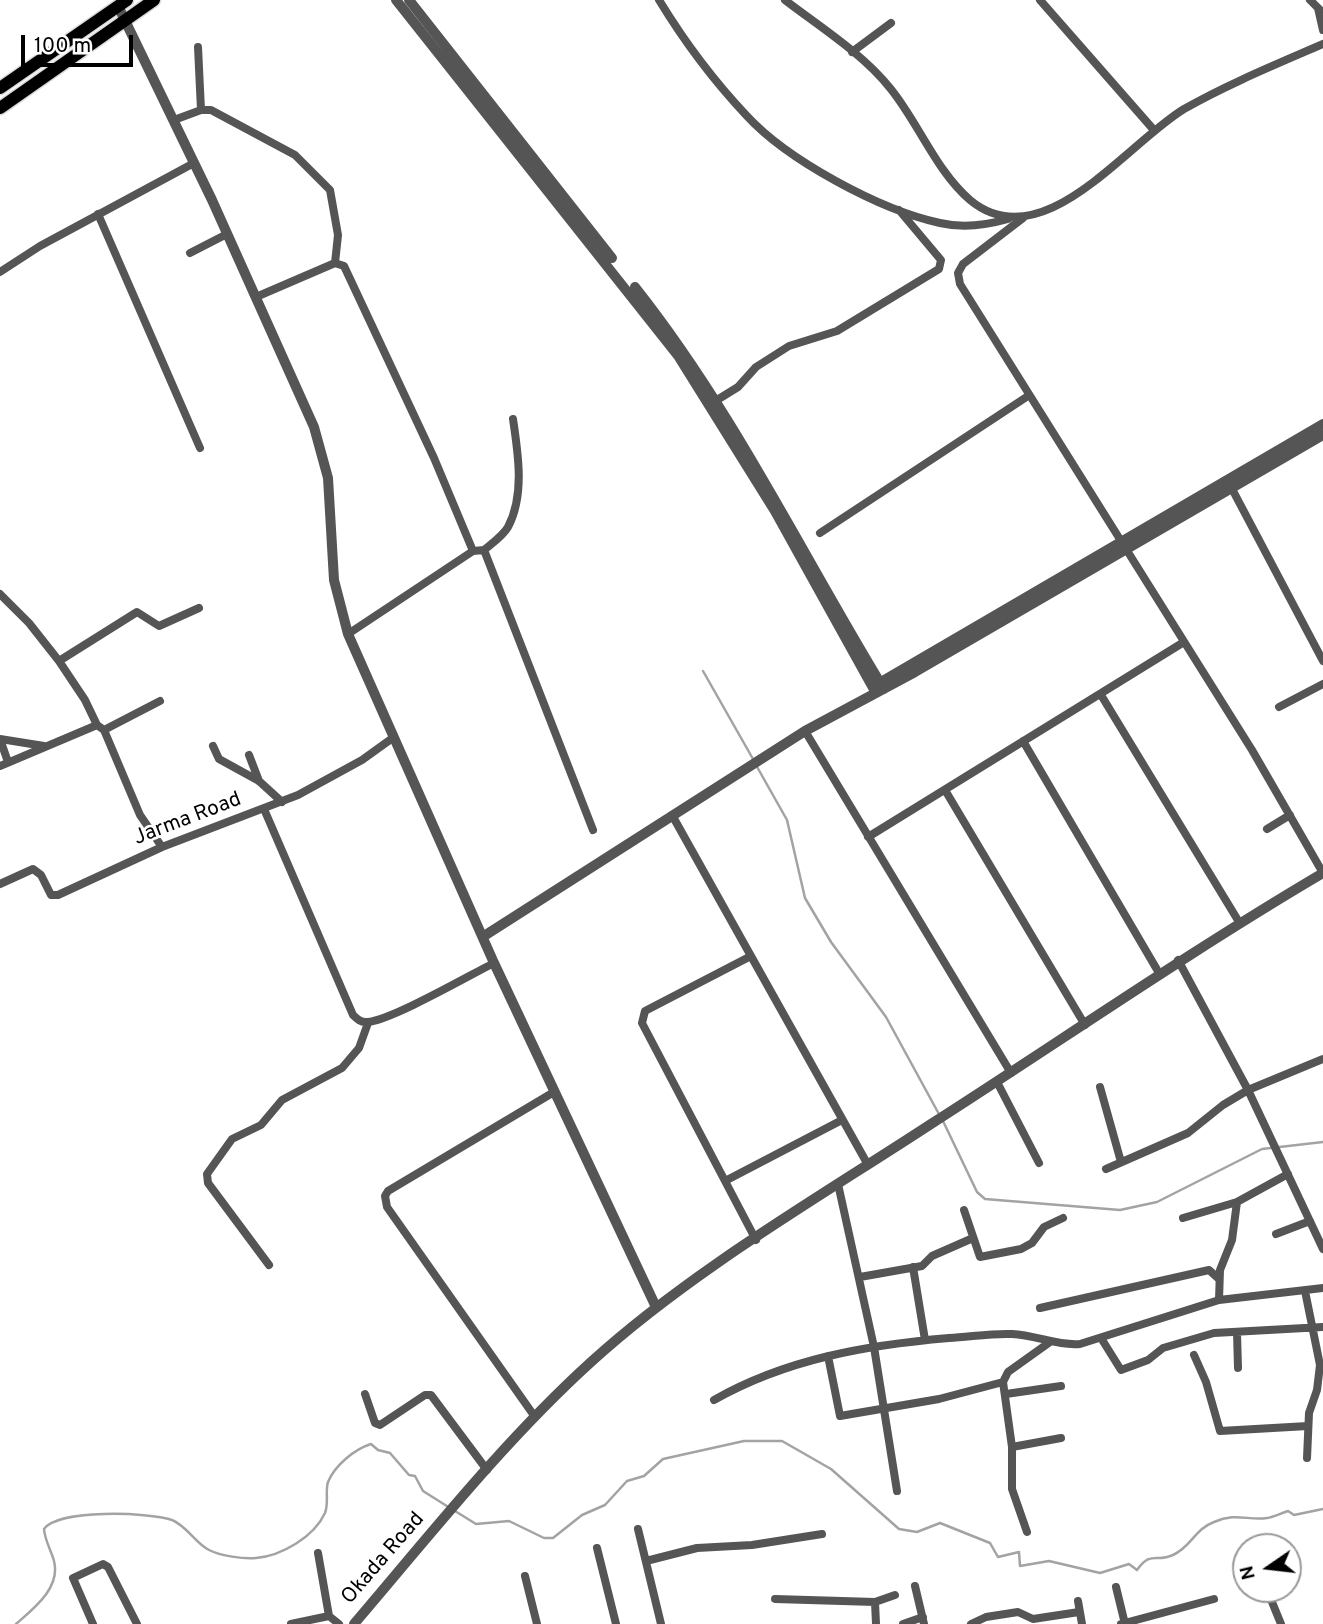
<!DOCTYPE html>
<html>
<head>
<meta charset="utf-8">
<style>
	body { margin:0 }
	#map { position:relative; width:1323px; height:1624px; overflow:hidden; background:#fff; font-family:Overpass,sans-serif }
	canvas { display:block }
	.north { position:absolute; left:1232px; top:1533px; width:70px; height:70px; box-sizing:border-box; background:#fff; border:2px solid #999; border-radius:50%; rotate:256deg; font-size:19px; font-weight:700; line-height:28px; text-align:center; color:#000 }
	.north::after { content:''; display:block; margin:auto; width:24px; height:32px; background:#000; clip-path:polygon(50% 0,100% 100%,50% 72%,0 100%) }
	.scale { position:absolute; left:21px; top:35px; width:112px; height:32px; box-sizing:border-box; border:4px solid #000; border-top:0; padding-left:9px; font-size:21px; line-height:24px; white-space:nowrap; color:#000; -webkit-text-stroke:5px #fff; paint-order:stroke }
</style>
</head>
<body>
<div id="map">
<canvas width="1323" height="1624"></canvas>
<div class="north">N</div>
<div class="scale">100 m</div>
</div>
<script>
const c = document.querySelector('canvas').getContext('2d');
c.lineJoin = 'round';
function strokePath(path, color, width, dash) { c.strokeStyle = color; c.lineWidth = width; c.lineCap = dash ? 'butt' : 'round'; c.setLineDash(dash || []); c.stroke(path); }
function label(font, color, halo, rows, align = 'center') {
  c.font = font + ' Overpass,sans-serif'; c.lineWidth = 5; c.setLineDash([]); c.textBaseline = 'middle'; c.strokeStyle = halo; c.fillStyle = color; for (const [text, x, y, turn = 0] of rows) {
    c.save(); c.translate(x, y); c.rotate((+turn || 0) * Math.PI / 180); c.textAlign = isNaN(turn) ? turn : align; if (halo) c.strokeText(text, 0, 0); c.fillText(text, 0, 0); c.restore();
  }
}
const stream = new Path2D(`
	M703,671l50,88
	M756,765l31,55 18,78 26,44 55,75 54,99
	M943,1121l34,71 8,7 135,11 37,-8 105,-53 61,-7
	M455,1511l21,13 33,-3 35,17h9l29,-23 23,-10 22,-24 17,-5 19,-17 81,-18h38l49,28 68,60 18,3 23,-9 50,20 8,14 21,-5 1,14 29,-5 51,12 29,-9 8,6c14,-20 19,-7 36,-15 18,-8 22,-26 41,-33 22,-10 34,-1 53,-4 7,-1 14,-5 21,-7l6,4 29,-6
	M16,1624c17,-15 45,-36 38,-63 -3,-11 -9,-20 -10,-32 14,-20 104,-17 128,-9 15,6 23,23 37,30 12,6 34,9 47,8 25,-2 58,-21 69,-45 4,-10 0,-22 3,-31 7,-17 27,-33 43,-38l7,6 12,3 19,22 6,1 8,15 27,17`);
const minor = new Path2D(`
	M659,0c25,41 54,80 87,115 41,45 134,95 194,108 22,5 47,2 68,-4
	M785,0c35,27 77,53 105,88 28,34 46,83 80,112 72,60 156,-56 214,-91 44,-25 93,-45 139,-65
	M1040,0l113,129
	M1310,0l11,11
	M1318,8l5,22
	M198,47l3,63
	M852,52l39,-29
	M174,120l27,-10h10l84,45 35,35 8,45 -3,28
	M98,214l102,234
	M1023,218l-60,46 -5,9 2,11 292,466 71,123
	M190,253l37,-19
	M0,272l40,-26 154,-83
	M256,297l79,-34 9,3 90,192 39,93
	M717,400l21,-13 18,-20 33,-21 48,-15 102,-62 2,-9 -42,-50
	M1231,487l92,174
	M820,533l208,-137
	M484,550c7,-6 19,-14 24,-23 17,-32 10,-74 5,-108
	M0,594l29,29 30,38 26,39 12,25 7,5 36,85 22,32
	M348,634l125,-83 11,-1 109,280
	M59,661l78,-49 22,14 40,-18
	M1101,695l138,227
	M1279,707l44,-23
	M104,730l56,-29
	M805,731l206,342
	M1023,741l136,232
	M213,746l6,13 40,22 23,21
	M249,755l10,26
	M8,762l-8,-23 44,7
	M0,766l97,-41
	M945,790l140,235
	M264,809l89,206c4,4 8,8 14,7 23,-1 101,-46 127,-59
	M672,815l196,350
	M1267,829l23,-14
	M868,837l316,-195
	M0,884l33,-15 8,6 10,20h7l104,-48 136,-52 64,-35 32,-23
	M751,956l-106,55 -3,12 114,217
	M1178,960l70,130 75,159
	M997,1082l42,81
	M1100,1087l21,75
	M1106,1169l82,-36 35,-28 25,-15 75,-31
	M725,1181l117,-61
	M838,1184l36,163 23,144
	M964,1210l16,47 41,-8 11,-6 12,-16 19,-9
	M1183,1218l54,-16 51,-28
	M1276,1234l34,-13
	M269,1265l-61,-82 -1,-9 25,-35 29,-14 21,-25 60,-32 17,-20 9,-25
	M913,1267l12,73
	M860,1277l62,-11 10,-10 41,-18
	M1305,1291l15,74 -3,25 -8,23 -2,45
	M1219,1300l1,-30 12,-30 5,-38
	M1040,1308l169,-38 10,9
	M1237,1332l1,36
	M1101,1338l20,32 27,-10 15,-12 51,-15 109,-6
	M1194,1355l12,27 14,49 88,-5
	M828,1356l12,60 99,-17 64,-17
	M365,1394l10,29 5,2 45,-30h6l56,75
	M1006,1394l55,-8
	M714,1400c72,-41 153,-55 235,-62 21,-1 42,-5 63,-4 24,1 45,12 68,10l139,-44 104,-12
	M535,1417l-148,-210 -2,-11 3,-5 166,-99
	M1012,1447l49,-9
	M638,1529l23,95
	M1027,1532l-15,-43v-42l-9,-65 5,-10 42,-30
	M597,1548l19,76
	M318,1553l11,63
	M646,1561l51,-13 55,-3 70,-11
	M525,1576l12,48
	M915,1586l9,38
	M1116,1587l9,37
	M775,1599l100,3 20,-7
	M1078,1601l4,23
	M875,1602l1,22
	M1272,1602l9,22
	M93,1624l-20,-46 30,-14 5,3 29,57
	M291,1624l38,-8 10,8
	M903,1624l20,-7
	M971,1624l15,-7 32,-5 15,7 46,-7
	M1121,1624l93,-25`);
const tertiary = new Path2D(`
	M396,0l283,357 96,154 101,182
	M409,0l203,258
	M118,6l94,194 102,227 14,51 6,102 14,54 146,329 162,344
	M635,287c99,125 166,266 249,402
	M874,686l449,-262
	M484,936l321,-205 110,-59 408,-237
	M354,1624c76,-89 150,-183 237,-262 100,-91 227,-164 340,-238 131,-84 258,-172 392,-251`);
const primary = new Path2D(`
	M0,88l127,-88
	M0,108l154,-108`);
const streetNames = [
	["Jarma Road",188,820,-21],
	["Okada Road",384,1559,-49]
];
strokePath(stream, '#a3a3a3', 2.5);
strokePath(primary, '#dbdbdb', 15);
strokePath(minor, '#555', 8);
strokePath(tertiary, '#555', 10);
strokePath(primary, '#000', 12);
label('21px', '#000', '#fff', streetNames);
</script>
</body>
</html>
